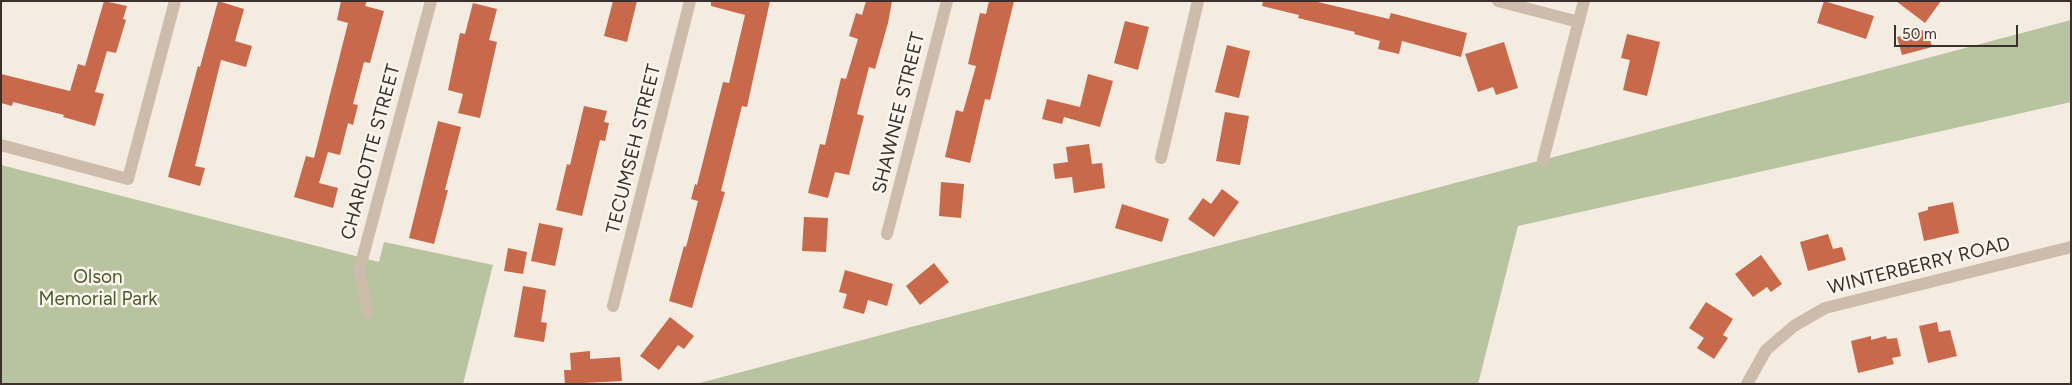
<!DOCTYPE html>
<html>
<head>
<meta charset="utf-8">
<style>
	body { margin:0 }
	#map { position:relative; width:2072px; height:385px; overflow:hidden; background:#f4ebe1; font-family:Figtree,sans-serif }
	canvas { display:block }
	.frame { position:absolute; inset:0; border:2px solid #3b302b; pointer-events:none }
	.scale { position:absolute; left:1894px; top:25px; width:124px; height:22px; box-sizing:border-box; border:2px solid #3b302b; border-top:0; padding-left:6px; font-size:15px; line-height:18px; white-space:nowrap; color:#3b302b; -webkit-text-stroke:4px #fbf5ee; paint-order:stroke }
</style>
</head>
<body>
<div id="map">
<canvas width="2072" height="385"></canvas>
<div class="frame"></div>
<div class="scale">50 m</div>
</div>
<script>
const c = document.querySelector('canvas').getContext('2d');
c.lineJoin = 'round';
function fill(path, color) { c.fillStyle = color; c.fill(path, 'evenodd'); }
function strokePath(path, color, width, dash) { c.strokeStyle = color; c.lineWidth = width; c.lineCap = dash ? 'butt' : 'round'; c.setLineDash(dash || []); c.stroke(path); }
function label(font, color, halo, rows, align = 'center') {
  c.font = font + ' Figtree,sans-serif'; c.lineWidth = 5; c.setLineDash([]); c.textBaseline = 'middle'; c.strokeStyle = halo; c.fillStyle = color; for (const [text, x, y, turn = 0] of rows) {
    c.save(); c.translate(x, y); c.rotate((+turn || 0) * Math.PI / 180); c.textAlign = isNaN(turn) ? turn : align; if (halo) c.strokeText(text, 0, 0); c.fillText(text, 0, 0); c.restore();
  }
}
const green = new Path2D(`
	M2071,20v82l-553,124 -40,158h-782z
	M1,165l378,97 5,-20 109,23 -30,119h-462z`);
const building = new Path2D(`
	M104,1l23,5 -4,13 3,1 -10,33 -9,-2 -12,41 9,2 -9,32 -32,-9 1,-2 -51,-13 -1,4 -11,-3v-29l69,17 8,-27 7,2z
	M218,1l26,8 -9,32 17,5 -6,21 -25,-7 -26,106 10,2 -5,18 -32,-9 30,-111 2,1z
	M341,1h26l-2,5 19,5 -14,52 -6,-1 -11,42 5,1 -5,20 -5,-2 -8,32 -12,-3 -9,31 19,5 -5,20 -39,-11 12,-41 8,2 34,-135 -11,-3z
	M613,1h24l-10,41 -23,-6z
	M711,1h59l-23,106 -5,-1 -21,85 4,1 -33,116 -23,-7 15,-55 2,1 12,-46 -7,-2 4,-15 2,1 26,-103 6,1 16,-68 -34,-9z
	M866,1h26l-4,22 -13,46 -6,-2 -12,47 7,2 -15,59 -14,-3 -7,26 -20,-5 12,-49 5,1 16,-67 5,1 12,-40 -9,-3 7,-23 6,2z
	M989,1h25l-24,99 -5,-1 -15,64 -25,-6 11,-47 7,2 13,-46 -8,-2 12,-51 6,1z
	M1263,1h51l75,18 2,-6 76,20 -6,24 -59,-16 -3,13 -21,-5 2,-8 -26,-7 1,-2 -57,-14 1,-3 -37,-9z
	M1824,1l50,15 -8,23 -49,-16z
	M1896,1h45l-16,22z
	M473,3l24,6 -8,31 8,2 -17,76 -22,-5 5,-19 -15,-4 12,-57 5,1z
	M1125,21l24,6 -11,43 -24,-7z
	M1927,29l5,18 -30,8 -5,-18z
	M1627,34l33,8 -13,54 -24,-6 7,-30 -9,-2z
	M1504,42l14,46 -22,7 -3,-8 -15,5 -13,-38z
	M1227,45l23,6 -11,47 -24,-6z
	M1088,74l25,7 -13,46 -36,-10 -2,7 -20,-5 5,-20 33,8z
	M584,106l23,5 -3,11 5,1 -4,18 -5,-1 -18,76 -26,-6 11,-46 3,1z
	M1225,112l24,4 -9,49 -24,-4z
	M438,121l23,6 -16,63h3l-14,54 -25,-6z
	M1089,144l3,20 10,-1 3,25 -31,5 -2,-16 -17,2 -2,-15 15,-2 -2,-15z
	M941,182l23,2 -3,34 -22,-2z
	M1222,189l17,13 -25,35 -26,-18 15,-21 8,6z
	M1953,202l6,31 -35,8 -6,-28 10,-3v-3z
	M1122,204l47,15 -7,23 -47,-14z
	M804,217l24,1 -2,34 -24,-1z
	M539,223l24,5 -8,38 -24,-5z
	M1828,234l5,15 9,-2 4,13 -38,11 -8,-29z
	M508,248l19,4 -4,22 -19,-3z
	M1761,255l21,29 -11,8 -4,-5 -14,10 -18,-23z
	M934,263l15,19 -29,23 -14,-19z
	M845,270l48,14 -6,22 -19,-6 -4,14 -21,-6 4,-14 -8,-2z
	M523,286l23,4 -5,32 6,1 -3,19 -30,-5z
	M1706,302l27,17 -10,16 5,3 -14,21 -17,-11 7,-10 -15,-10z
	M670,317l24,19 -10,13 -6,-4 -19,25 -19,-14z
	M1937,322l2,10 11,-2 7,26 -29,7 -9,-37z
	M1871,336v4l15,-4 1,3 10,-1 4,18 -9,2 2,6 -36,9 -7,-32z
	M590,351v8l30,-2 2,24 -57,3 -1,-14h7l-1,-17z`);
const minor = new Path2D(`
	M1498,1l81,21
	M1,145l127,34 47,-178
	M1161,158l37,-157
	M1543,160l41,-159
	M887,234l60,-233
	M613,306l77,-305
	M368,313l-9,-42 72,-270
	M1747,384l19,-34 28,-24 31,-18 246,-61`);
const streetNames = [
	["SHAWNEE STREET",899,113,-76],
	["TECUMSEH STREET",634,149,-76],
	["CHARLOTTE STREET",371,152,-75],
	["WINTERBERRY ROAD",1919,266,-14]
];
const parkNames = [
	["Olson",98,277],
	["Memorial Park",98,299]
];
fill(green, '#b8c4a0');
fill(building, '#c8694b');
strokePath(minor, '#cdbbac', 12);
label('19px', '#3b302b', '#fbf5ee', streetNames);
label('19px', '#4a5a2e', '#fbf5ee', parkNames);
</script>
</body>
</html>
